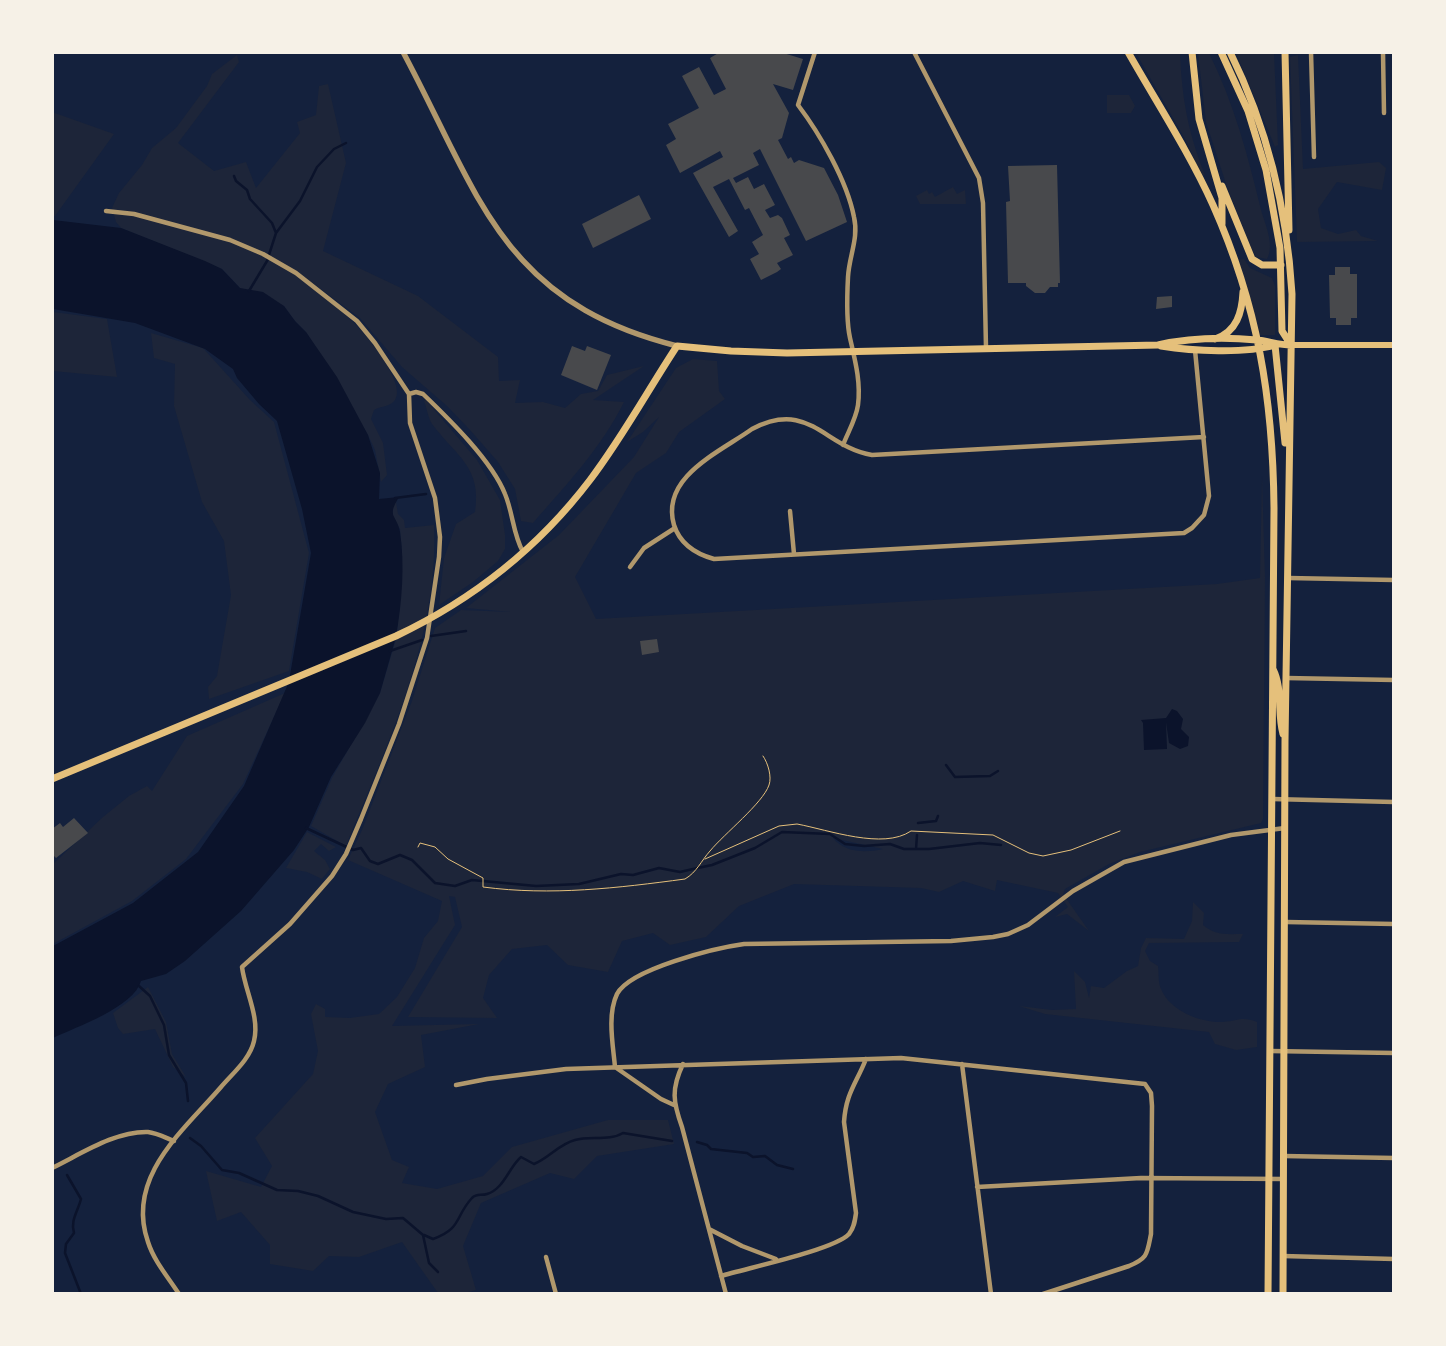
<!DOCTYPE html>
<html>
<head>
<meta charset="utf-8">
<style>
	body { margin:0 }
	#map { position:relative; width:1446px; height:1346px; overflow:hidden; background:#14213d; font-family:Montserrat,sans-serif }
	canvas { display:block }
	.frame { position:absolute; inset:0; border:54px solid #f6f1e7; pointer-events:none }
</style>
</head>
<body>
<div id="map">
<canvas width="1446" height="1346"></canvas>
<div class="frame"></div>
</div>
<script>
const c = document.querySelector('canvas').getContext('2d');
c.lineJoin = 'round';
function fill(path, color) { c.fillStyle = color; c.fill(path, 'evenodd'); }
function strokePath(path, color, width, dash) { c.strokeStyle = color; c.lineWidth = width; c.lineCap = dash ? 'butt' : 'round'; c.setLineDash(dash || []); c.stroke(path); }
const green = new Path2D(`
	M1136,53h44c2,46 8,79 25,122l-3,1 -17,-37z
	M1198,53h11c25,50 39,103 52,157 4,14 14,35 6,49l-11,-2 -6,-12 -23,-58 -21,-65z
	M1236,53h38l4,92 -3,2z
	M237,55l2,7 -61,81 36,28 32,-9 10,26 44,-55 -3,-11 19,-7 3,-29 9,-2 18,79 -23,88 95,45 80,61 1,24 21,-1 -5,23 28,-1 22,6 16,-14 17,-3 9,-16 37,-9 -51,34 31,2c-22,45 -58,83 -91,121l-12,-2 -6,-32 -17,-27 -28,-32 -23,-24 -45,-39 -42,-49 -49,-36c12,15 29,26 42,40 13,12 54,62 42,78 -5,7 -15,6 -21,10l-3,9 12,24 4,32 -6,7 -6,-32 -7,-15 -62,-103 -11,-11 -11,-15 -44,-18 -18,-19 -101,-41 -5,-6 -4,-14 7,-15 23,-28 10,-17 24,-20 31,-42 5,-12z
	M1298,55l5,114 76,-7 7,6 -4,22 -45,-8 -19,27 3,19 17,6 18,-4 5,6 17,5 -81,1 -7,-185z
	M1107,95h22l6,11 -4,7h-24z
	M52,112l62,22 -59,82h-2z
	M953,187l4,7 8,-4 1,14h-46l-4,-8 11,-6 2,4 3,-2 3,5z
	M1244,259l6,9 22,10 3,8v49h-15l-21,-75z
	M53,312l54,7 10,58 -64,-6z
	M151,333l52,15 47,52 24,22 35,131 -20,118 -80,28 -1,-12 9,-11 14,-81 -7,-54 -22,-39 -28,-96 1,-42 -21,-6z
	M693,359l24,2 2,30 6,8 -46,33 -13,21 -30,20 -61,104 21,42 621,-35 43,-6 2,-103 3,103 -2,241 -2,4 -121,29 -31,12 -44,25 -2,5 26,37 -22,-17 -12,3 13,-10 -10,-14 -61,-13 -2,11 -32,-10 -24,11 -18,-4 -127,-4 -55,22 -33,31 -36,8 -17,-12 -31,8 -14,31 -40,-7 -21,-20 -35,4 -23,26 -6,23 14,20 -89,-1 54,-90 -7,-30 -6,-1 6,29 -63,101 87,-2 -58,11 4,32 -37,17 -13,28 17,48 17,7 -7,16 35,6 46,-13 29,-29 96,-27h60l6,24 -77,12 -23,23 -24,-6 -69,30 -18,43 13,44 -11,3h-27l-36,-51 -43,15 -30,-1 -16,15 -43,-7v-19l-29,-33 -24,9 -11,-50 55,16 11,-21 -17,-28 58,-64 5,-23 -7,-37 5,-10 9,5v8l25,1 29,-4 18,-17 18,-29 9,-30 14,-17 4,-20 -94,-41 14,-30 50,-129 23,-73 26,-18 50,2 -45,-4 93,-73 75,-78 25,-40 -16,15 -16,10 49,-74zM833,838l50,11c-17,4 -38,4 -50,-11z
	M426,400l51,60 23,40 5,35v14l-7,12 -25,21 -34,23 5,-47 12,-34 19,-12c7,-45 -19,-56 -43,-88 -4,-6 -5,-16 -8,-23z
	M396,502l2,12 6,6 1,8 29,-3c5,112 -47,220 -88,321l-35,-20 21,-48 48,-85 17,-57 5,-83 -2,-24 -7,-12 -1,-11z
	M285,693l-42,91 -57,75 -54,42 -79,43v-80l50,-47 26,-21 18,-10 5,5 35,-55z
	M307,832l29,15 -7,4 -8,-7 -7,7 11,9 5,9 -8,10 -15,-7 -21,-4z
	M1193,902l11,11 -1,12c13,11 24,9 40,9l-4,8 -90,1 -4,8 5,10 8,5c1,7 0,17 3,23 9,22 40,34 62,33 15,-1 19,-6 34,0v25l-21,3 -21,-6 -6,-12 -164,-18 -26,-8 33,4 24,-1 -2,-38 11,11 4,16 2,-12 13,2 23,-17 11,-5 3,-18 5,-10 38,1 8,-18z
	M148,987l18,35 6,32 14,23 -13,-10 -18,-38 -32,5 -5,-6 -5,-15z`);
const water = new Path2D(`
	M53,220l68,8 84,33 17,8 18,19 23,4 21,14 11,15 11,11 31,45 31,58 12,38 -1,26 20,-2c-13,21 -2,17 1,35 5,33 2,71 -4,104l-107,45 22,-128 -9,-44 -25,-88 -18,-17 -22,-26 -4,-9 -28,-20 -70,-26 -82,-14z
	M396,637l-16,56 -15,30 -34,54 -22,50 -15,23 -53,61 -56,50 -19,13 -25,7c-7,26 -65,46 -88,57v-92l80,-43 65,-51 46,-66 44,-102z
	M1172,709l5,2 6,8 -2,10 8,8 -1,9 -8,3 -11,-6 -3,-21 1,27 -23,1 -1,-27 -2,-3 25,-2z`);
const stream = new Path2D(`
	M234,176l2,5 11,9 3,9 22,24 4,10
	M249,291l18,-30 9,-28 24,-32 17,-34 17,-18 12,-6
	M395,498l31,-4
	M431,636l35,-5
	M390,651l32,-11
	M946,765l9,12 35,-1 8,-5
	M918,823l18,-2 2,-5
	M306,828l47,22 8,-2 9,13 8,3 22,-9 12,5 23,23 20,3 17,-6 64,6 43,-2 42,-10 12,1 26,-7 21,4 13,-3 19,-4 43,-17 27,-16 48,2 15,10 19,2 26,-2 14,5h25l51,-6 21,2
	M916,849l1,-14
	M139,986l11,10 14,29 5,30 17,28 2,18
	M190,1138l11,8 21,24 17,3 38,17 21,1 20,5 35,16 33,7 17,-1 20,17 6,28 9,9
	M697,1142l10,3 4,4 36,4 6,4 12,-1 12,9 16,4
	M67,1175l14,24c-3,12 -11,22 -7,34l-8,11 -1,9 16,41
	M424,1235l9,4c29,-10 22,-23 39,-41 5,-5 9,-2 15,-4 17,-5 22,-27 34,-37l13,7c15,-6 25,-20 41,-24 15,-4 35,1 48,-7l49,8`);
const building = new Path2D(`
	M720,52h60l23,7 -10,31 -20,-6 16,29 -7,25 -4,2 10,19 3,-2 3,6 5,-3 25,8 14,27 9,27 -41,19 -46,-92 -7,4 6,12 -26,13 3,5 12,-6 6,12 10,-5 11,21 -10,5 5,8 8,-3 4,3 8,17 -6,3 9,17 -16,8 4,6 -4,3 -16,8 -11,-21 9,-5 -7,-12 11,-7 -14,-27 -4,2 -16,-31 -16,8 25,44 -9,6 -36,-64 30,-16 -3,-6 -40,22 -14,-28 10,-6 -8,-15 31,-16 -17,-32 17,-9 15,28 12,-6 -16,-31z
	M1057,165l3,118h-2v4h-8l-5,6h-10l-9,-7v-3h-18l-2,-81 4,-1 -2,-35z
	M639,195l12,24 -58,29 -11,-24z
	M1335,267h15v7h7v44h-6v7h-15v-7h-6l-1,-43h6z
	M1172,296v11l-16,2 1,-12z
	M572,346l13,5 2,-5 24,9 -14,35 -36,-15z
	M657,639l2,13 -17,3 -2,-14z
	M74,818l14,15 -32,25 -4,-4v-25l8,-6 3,4z`);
const path = new Path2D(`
	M418,847l2,-4 15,4 13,12 35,19v9c68,9 135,1 202,-8 12,-7 16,-18 25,-28 14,-17 53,-48 59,-66 3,-8 -1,-22 -6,-29
	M705,859l74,-33 18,-2c32,6 86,26 114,7l82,4 36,18 14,3 28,-6 49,-19`);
const minor = new Path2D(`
	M815,52l-17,53c22,29 49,76 56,112 5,21 -5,39 -6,60 -1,19 -2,43 2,61 5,22 11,44 8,67 -2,14 -10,27 -15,40
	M914,52l65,126 4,25 3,145
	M1311,52l3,105
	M1383,52l1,61
	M106,211l28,3 96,26 33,14 33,19 61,48 18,22 34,51 1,29 25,75 5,39 -1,20 -12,81 -28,86 -38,95 -15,35 -14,22 -42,48 -48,43c3,24 18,50 12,74 -4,18 -21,32 -33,46 -37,43 -96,90 -73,155 6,19 20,35 31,52
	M1195,350l14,146 -5,19 -12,13 -8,5 -470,26c-18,-5 -34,-15 -40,-34 -14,-48 46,-73 78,-96 57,-30 72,18 120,26l332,-18
	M409,394l7,-2 7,2c26,25 69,67 82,100 8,19 8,40 18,58
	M790,511l4,43
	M630,567l14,-19 31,-20
	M1288,578l106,2
	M1286,678l108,2
	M1272,799l122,3
	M1286,922l108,2
	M1270,1051l124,2
	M683,1064c-12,25 -10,38 -1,63l44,167
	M962,1064l29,230
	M456,1085l31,-6 79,-10 335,-11 244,26 6,9 1,13 -1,128c-4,20 -3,24 -22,32l-86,28
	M674,1105l-13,-6 -46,-32c-2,-22 -8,-52 2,-73 13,-25 98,-46 127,-50l207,-3 42,-4 15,-3 20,-9 45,-34 51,-29 107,-27 54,-7
	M1284,1156l110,2
	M52,1168c29,-14 63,-37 96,-36 9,1 18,6 26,9
	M977,1187l164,-9 143,1
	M709,1229l33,17 34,13
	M1283,1256l111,3
	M546,1257l10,37
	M721,1276c26,-8 113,-26 128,-42 5,-6 6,-13 7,-21l-12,-91c2,-29 12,-38 22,-63`);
const tertiary = new Path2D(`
	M403,52c76,142 98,250 274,294`);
const secondary = new Path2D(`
	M1291,345h103`);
const primary = new Path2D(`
	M1128,52c29,51 61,100 85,153 45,101 60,194 61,303l-6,786
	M1192,52l7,67 23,79v26
	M1221,52l27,59 18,59 14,78 2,83 9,14
	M1230,52c38,77 57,157 62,242l-7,447 -2,553
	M1285,52l4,178
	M1222,186l30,73 10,6h19
	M1215,339c22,-7 27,-27 28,-47
	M1275,345l10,98
	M1161,346c31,5 84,8 114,-1
	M1273,669c10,20 4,43 10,65
	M52,779l344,-143c76,-36 143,-89 194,-156 32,-42 58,-90 87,-134l54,5 56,2 371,-8c31,-7 66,-8 99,-5 11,1 22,5 34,5`);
fill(green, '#1d2539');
fill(water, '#0b132b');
strokePath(stream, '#0b132b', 2.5);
fill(building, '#48494c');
strokePath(path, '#e5c07b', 1);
strokePath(minor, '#b1986c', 4.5);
strokePath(tertiary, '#b1986c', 5.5);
strokePath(secondary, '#e5c07b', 6);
strokePath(primary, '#e5c07b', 7);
</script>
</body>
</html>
